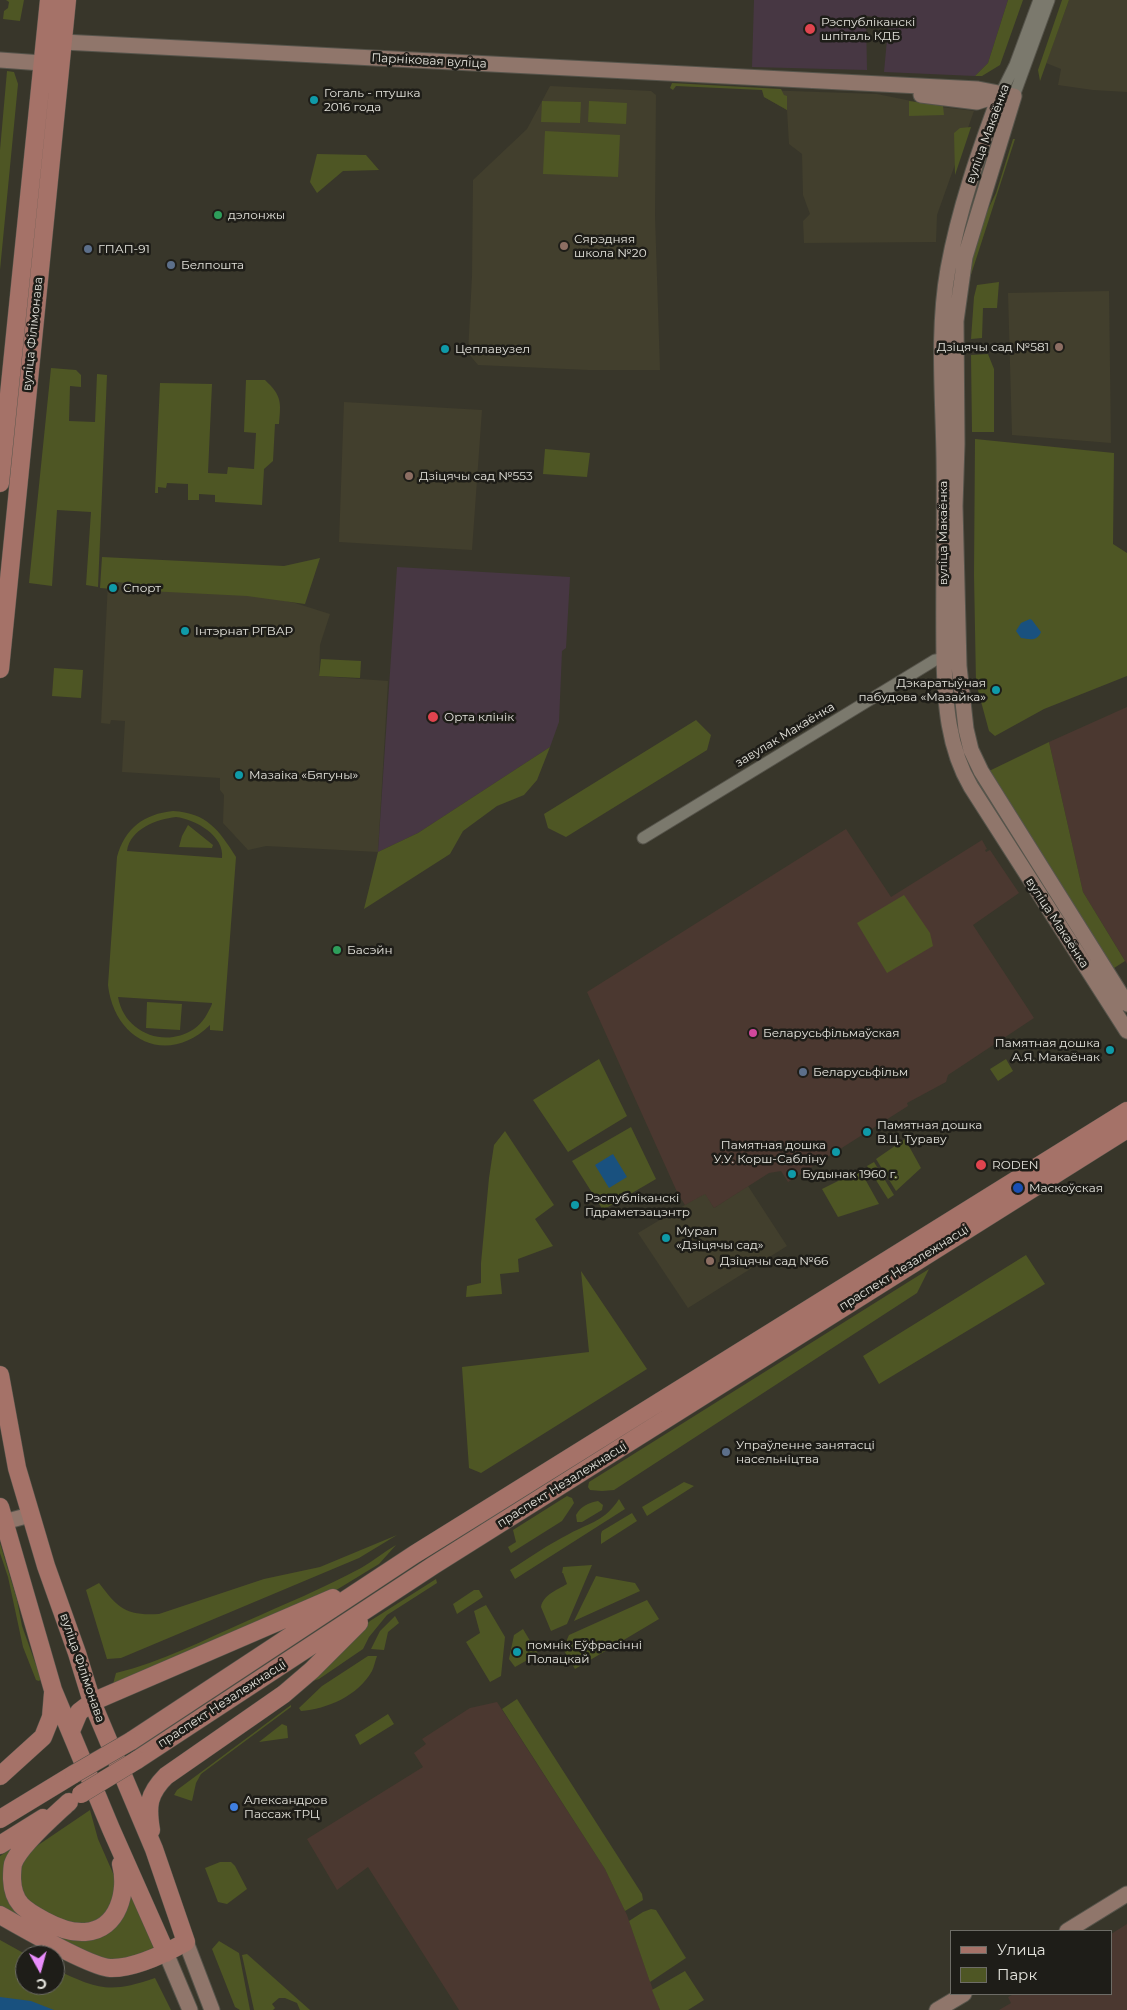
<!DOCTYPE html>
<html>
<head>
<meta charset="utf-8">
<style>
	body { margin:0 }
	#map { position:relative; width:1127px; height:2010px; overflow:hidden; background:#38362a; font-family:Montserrat,sans-serif }
	canvas { display:block }
	.legend { position:absolute; left:950px; top:1930px; width:162px; height:65px; box-sizing:border-box; background:#1e1d18; border:1px solid #6d6c66; margin:0; padding:6px 9px; list-style:none; font-size:15px; color:#e4e3dc }
	.legend li { display:flex; align-items:center; gap:10px; height:25px }
	.legend b { width:25px; border:1px solid #6d6c66 }
	.north { position:absolute; left:15px; top:1945px; width:50px; height:50px; box-sizing:border-box; background:#1e1d18; border:1px solid #6d6c66; border-radius:50%; rotate:173deg; font-size:14px; font-weight:700; line-height:20px; text-align:center; color:#e4e3dc }
	.north::after { content:''; display:block; margin:auto; width:18px; height:22px; background:#ea8dfc; clip-path:polygon(50% 0,100% 100%,50% 72%,0 100%) }
</style>
</head>
<body>
<div id="map">
<canvas width="1127" height="2010"></canvas>
<ul class="legend">
<li><b style="height:6px;background:#a57268"></b>Улица</li>
<li><b style="height:14px;background:#4e5624"></b>Парк</li>
</ul>
<div class="north">С</div>
</div>
<script>
const c = document.querySelector('canvas').getContext('2d');
c.lineJoin = 'round';
function fill(path, color) { c.fillStyle = color; c.fill(path, 'evenodd'); }
function strokePath(path, color, width, dash) { c.strokeStyle = color; c.lineWidth = width; c.lineCap = dash ? 'butt' : 'round'; c.setLineDash(dash || []); c.stroke(path); }
function label(font, color, halo, rows, align = 'center') {
  c.font = font + ' Montserrat,sans-serif'; c.lineWidth = 5; c.setLineDash([]); c.textBaseline = 'middle'; c.strokeStyle = halo; c.fillStyle = color; for (const [text, x, y, turn = 0] of rows) {
    c.save(); c.translate(x, y); c.rotate((+turn || 0) * Math.PI / 180); c.textAlign = isNaN(turn) ? turn : align; if (halo) c.strokeText(text, 0, 0); c.fillText(text, 0, 0); c.restore();
  }
}
const built = new Path2D(`
	M1069,0h58v92l-34,-2 -35,-5 3,-16 -15,-6z
	M550,86l101,5 5,4 -1,121 5,154h-72l-110,-5 -10,-12 4,-77 1,-96 54,-51z
	M762,90l115,4 64,13 33,4 -37,104 -1,27 -132,1 -1,-22 7,-7 -7,-19 -1,-41 -13,-10 -2,-34 -23,-13z
	M1109,291l2,152 -99,-8 -4,-142z
	M344,402l138,8 -10,140 -133,-8z
	M109,562l186,41 35,11 -10,31 -1,31 69,5 -10,171 -112,-6 -18,4 -25,-27 1,-28 -4,-5v-12l-98,-6 3,-51 -14,-1 -1,4 -9,-1z
	M748,1186l39,60 -99,62 -50,-75 67,-40 9,15z`);
const industrial = new Path2D(`
	M1127,707v257l-44,-72 -34,-150z
	M846,829l45,68 91,-57 5,9 -2,1 1,2 4,-2 29,43 -46,32 61,93 -86,57 -2,7 -39,21 1,3 -120,76 -7,-11 -12,2 -55,35 -9,-14 -20,11 -7,-11 -91,-202z
	M497,1702l108,167 22,46 33,95h-201l-91,-143 -31,23 -30,-51 116,-72 -9,-14 12,-9 -4,-5 48,-31z
	M1127,1924v86h-128l12,-7 -3,-6 6,-3h97v-60z`);
const medical = new Path2D(`
	M754,0h254l-20,63 -13,13 -91,-4 5,-54 -23,-2 1,54 -115,-3z
	M397,567l173,10 -4,71 -4,3 -3,71 -9,25 -132,86 -40,19z`);
const green = new Path2D(`
	M6,0h18l-4,21 -17,-2 1,-8 4,-3 1,-6z
	M1008,0h15l-23,65 -18,11h-7l13,-13z
	M1062,0h7l-29,81 -2,-11z
	M7,71l7,1 4,12 -18,186v-120z
	M672,83l109,6 3,6 3,1v14l-23,-13 -2,-7 -86,-4 -3,4 -3,-2z
	M542,101l39,1 -1,21 -39,-1z
	M589,101l38,2 -1,21 -38,-2z
	M909,101l34,5 1,9 -35,1z
	M971,127l-16,48 -1,-42 6,-5z
	M545,131l75,4 -2,42 -75,-3z
	M1013,139h2l-48,148 6,-31 9,-34 14,-29z
	M317,154l49,1 13,15 -36,1 -26,22 -7,-11z
	M999,282l-2,26h-14l-1,30 -11,1 3,-42 3,-12z
	M988,354l6,15v63h-22l-1,-77z
	M51,368l25,2 5,5v12l-11,-1 -1,35 26,1 2,-48 10,1 -9,212 -12,-2 5,-73 -34,-2 -5,76 -23,-3z
	M246,380h19c17,16 16,22 14,44h-4l-2,37 -9,8 -2,36 -47,-3v-7l-16,-1v6h-11v-16l-21,-1 -1,5 -8,-1v6h-3l5,-110 52,1 -4,89 19,1 1,-7 26,2 2,-36 -12,-1z
	M975,439l139,14 -1,91 14,9v123l-83,33 -49,27 -6,-5 -13,-48 -2,-108z
	M545,449l45,4 -3,24 -44,-3z
	M102,557l182,9 36,-8 -15,46 -58,-8 -119,-6v-7l-14,-1 -1,7 -13,-1z
	M321,659l40,2 -1,17 -41,-2z
	M54,668l29,2 -2,28 -29,-2z
	M696,720l15,15 -4,15 -141,87 -18,-9 -4,-14z
	M1049,742l34,150 42,69 -14,9 -124,-198z
	M550,747l-13,33 -13,15 -27,11 -34,25 -13,23 -86,55 14,-57 40,-19z
	M173,811c34,2 46,19 63,46l-13,174 -13,-1v-5c-43,42 -96,15 -102,-40l9,-128c8,-29 27,-43 56,-46zM176,817c19,2 49,19 46,41l-95,-7c3,-22 30,-32 49,-34zM118,997l94,6v1c-4,9 -9,19 -18,25 -30,20 -70,3 -76,-32z
	M188,825l25,20 -1,3 -33,-1 3,-11z
	M904,895l26,38 3,13 -46,27 -30,-50z
	M147,1002l35,2 -2,26 -34,-2z
	M599,1059l28,57 -59,36 -35,-52z
	M1006,1059l7,12 -15,10 -8,-12z
	M631,1127l25,52 -53,31 -31,-49z
	M505,1131l49,74 -19,14 18,27 -35,13 1,13 -19,2 2,20 -36,3 1,-11 14,-3v-20l8,-85 5,-33z
	M905,1139l16,29 -25,23 -20,-32z
	M874,1162l20,33 -6,4 -21,-33z
	M860,1170l19,34 -41,13 -16,-28z
	M1026,1255l19,29 -166,100 -16,-28z
	M929,1269l-12,24 -303,197 -12,1 -12,-1 -2,-3 1,-5z
	M581,1271l66,98 -166,104 -12,-5 -7,-101 127,-15z
	M684,1482l10,4 -47,30 -5,-9z
	M567,1496l5,2 2,5 -12,18 -51,32 -3,-6 8,-5 -3,-12z
	M619,1499l6,10 -110,70 -5,-9c19,-12 39,-26 59,-36 22,-12 36,-13 50,-35z
	M598,1501l5,4 -1,5 -20,12h-5l-1,-7c5,-9 12,-12 22,-14z
	M632,1513l5,8 -36,23v-10l1,-3z
	M397,1535l-38,23 -238,100 -14,1 -21,-69 13,-7c19,25 26,33 60,31l105,-35 56,-12z
	M0,1543l17,57 5,26 19,53 -2,2 -3,-1 -13,-33 -15,-70 -8,-24z
	M396,1545l-17,19 -46,28 -220,92 3,-11c45,-11 88,-33 131,-52 38,-17 77,-33 114,-53 12,-7 23,-16 35,-23z
	M592,1565l-25,59 -16,7 -10,-24c2,-12 16,-17 26,-23l-4,-11h-1l1,-6z
	M596,1576l39,7 5,8 -66,30z
	M436,1579l1,4 -50,32 -18,22 -6,12 -44,30 -12,4 63,-62z
	M474,1590h5l4,7 -26,17 -4,-10z
	M647,1600l12,19 -84,50 -12,-20 6,-14z
	M486,1605l19,32 -4,39 -11,6 -24,-40 14,-9 -6,-22z
	M395,1616l4,7 -11,9 -4,18 -13,-1 9,-18z
	M523,1629l15,25 -23,13 -6,-8 5,-24z
	M368,1656h9c-2,5 -3,11 -5,15 -14,25 -45,38 -71,40l-2,-3 23,-22z
	M517,1699l125,195 1,6 -18,11 -20,-42 -103,-160z
	M291,1705v2l-90,67 -5,9 -4,18 -18,-6 3,-5z
	M388,1714l6,10 -34,21 -5,-10z
	M282,1724l5,2 1,12 -29,4z
	M90,1810l8,29 18,41 1,12 -14,27 -22,9c-11,-5 -46,-16 -53,-23 -14,-14 -12,-35 -3,-51z
	M23,1841l-19,28v14l78,56 48,-55 25,68 -45,14 -110,-56v-54z
	M220,1862h11l4,4 12,23 -20,15 -9,-2 -13,-34z
	M651,1909l5,1 30,48 -36,24 -21,-61 14,-9z
	M0,1940l27,15h-2v30h30v-16c42,20 54,25 100,9l16,32h-171z
	M219,1941l20,12 11,57h-10l-5,-3 -23,-58z
	M247,1954l63,56h-10l-3,-7 -12,-5h-6l-7,6 3,4 -2,2h-19l-12,-55z
	M685,1971l19,29 -16,10h-28l-8,-20z`);
const water = new Path2D(`
	M1030,619l2,1 9,12c-4,10 -12,7 -20,6l-5,-7 5,-8z
	M613,1154l14,23 -18,11 -14,-23z
	M0,1997l31,4 23,9h-54z`);
const street = new Path2D(`
	M1000,95l15,-30 24,-65
	M1014,96l35,-96
	M643,838l292,-178 9,-2`);
const secondary = new Path2D(`
	M0,60l42,3 21,-21 915,47 36,7 -49,161 -9,64 1,123 -2,62 4,160 7,63 5,21 10,21 146,233
	M921,95l56,7 22,-7
	M1000,95c-21,56 -41,114 -52,174 -11,62 -5,125 -4,188 1,67 -1,134 0,201 1,45 4,90 27,129l156,244
	M0,1522h4l26,-7
	M1067,1931l60,-37
	M186,1942l26,68
	M166,1953l24,57
	M937,2010l27,-16`);
const primary = new Path2D(`
	M0,483l49,-483
	M0,669l67,-669
	M0,1375l17,93 29,98 31,87 15,49 62,147 32,93c-20,11 -53,27 -76,26 -20,-1 -89,-41 -110,-53
	M0,1507l53,183 58,139 55,124
	M71,1731l8,-19 13,-10 241,-104
	M131,1741l284,-187 712,-443
	M137,1760l297,-195 693,-436
	M0,1776l43,-39 8,-20 2,-24
	M69,1802c-15,14 -50,44 -56,62 -1,5 -1,10 -1,15 1,25 13,31 33,42 13,7 26,12 40,11 34,-2 43,-42 36,-68
	M0,1819l74,-45
	M151,1830c-4,-24 -3,-36 15,-54l118,-82 28,-24 47,-47
	M0,1845l43,-27`);
const primaryBridge = new Path2D(`
	M74,1774l57,-33
	M81,1794l56,-34`);
const markers = [
	[810,29,6,"#e0444e"],
	[314,100,5,"#0f9aa8"],
	[218,215,5,"#2e9e5b"],
	[564,246,5,"#8d6e63"],
	[88,249,5,"#5c6f8a"],
	[171,265,5,"#5c6f8a"],
	[1059,347,5,"#8d6e63"],
	[445,349,5,"#0f9aa8"],
	[409,476,5,"#8d6e63"],
	[113,588,5,"#0f9aa8"],
	[185,631,5,"#0f9aa8"],
	[996,690,5,"#0f9aa8"],
	[433,717,6,"#e0444e"],
	[239,775,5,"#0f9aa8"],
	[337,950,5,"#2e9e5b"],
	[753,1033,5,"#d1479c"],
	[1110,1050,5,"#0f9aa8"],
	[803,1072,5,"#5c6f8a"],
	[867,1132,5,"#0f9aa8"],
	[836,1152,5,"#0f9aa8"],
	[981,1165,6,"#e0444e"],
	[792,1174,5,"#0f9aa8"],
	[1018,1188,6,"#1a4fb4"],
	[575,1205,5,"#0f9aa8"],
	[666,1238,5,"#0f9aa8"],
	[710,1261,5,"#8d6e63"],
	[726,1452,5,"#5c6f8a"],
	[517,1652,5,"#0f9aa8"],
	[234,1807,5,"#3f7fe0"]
];
const poiNames = [
	["Рэспубліканскі",821,22],
	["шпіталь КДБ",821,36],
	["Гогаль - птушка",324,93],
	["2016 года",324,107],
	["дэлонжы",228,215],
	["Сярэдняя",574,239],
	["школа №20",574,253],
	["ГПАП-91",98,249],
	["Белпошта",181,265],
	["Дзіцячы сад №581",1049,347,"right"],
	["Цеплавузел",455,349],
	["Дзіцячы сад №553",419,476],
	["Спорт",123,588],
	["Інтэрнат РГВАР",195,631],
	["Дэкаратыўная",986,683,"right"],
	["пабудова «Мазайка»",986,697,"right"],
	["Орта клінік",444,717],
	["Мазаіка «Бягуны»",249,775],
	["Басэйн",347,950],
	["Беларусьфільмаўская",763,1033],
	["Памятная дошка",1100,1043,"right"],
	["А.Я. Макаёнак",1100,1057,"right"],
	["Беларусьфільм",813,1072],
	["Памятная дошка",877,1125],
	["В.Ц. Тураву",877,1139],
	["Памятная дошка",826,1145,"right"],
	["У.У. Корш-Сабліну",826,1159,"right"],
	["RODEN",992,1165],
	["Будынак 1960 г.",802,1174],
	["Маскоўская",1029,1188],
	["Рэспубліканскі",585,1198],
	["Гідраметэацэнтр",585,1212],
	["Мурал",676,1231],
	["«Дзіцячы сад»",676,1245],
	["Дзіцячы сад №66",720,1261],
	["Упраўленне занятасці",736,1445],
	["насельніцтва",736,1459],
	["помнік Еўфрасінні",527,1645],
	["Полацкай",527,1659],
	["Александров",244,1800],
	["Пассаж ТРЦ",244,1814]
];
const streetNames = [
	["Парніковая вуліца",429,61,3],
	["вуліца Макаёнка",988,134,-70],
	["вуліца Філімонава",33,334,-84],
	["вуліца Макаёнка",943,533,-90],
	["завулак Макаёнка",785,735,-31],
	["вуліца Макаёнка",1057,923,57],
	["праспект Незалежнасці",904,1268,-32],
	["праспект Незалежнасці",562,1485,-32],
	["вуліца Філімонава",82,1668,71],
	["праспект Незалежнасці",222,1704,-33]
];
fill(built, '#423f2d');
fill(industrial, '#4b3830');
fill(medical, '#473743');
fill(green, '#4e5624');
fill(water, '#19517f');
strokePath(street, '#56544b', 13);
strokePath(secondary, '#56544b', 17);
strokePath(primary, '#56544b', 19);
strokePath(street, '#7b796d', 11);
strokePath(secondary, '#90766b', 15);
strokePath(primary, '#a57268', 18);
strokePath(primaryBridge, '#56544b', 19, []);
strokePath(primaryBridge, '#a57268', 18);
for (const [x, y, r, color] of markers) { const dot = new Path2D(); dot.arc(x, y, r, 0, 2 * Math.PI); c.fillStyle = color; c.fill(dot); strokePath(dot, '#1e1d18', 2); }
label('12px', '#e4e3dc', '#1e1d18', poiNames, 'left');
label('12px', '#e4e3dc', '#1e1d18', streetNames);
</script>
</body>
</html>
